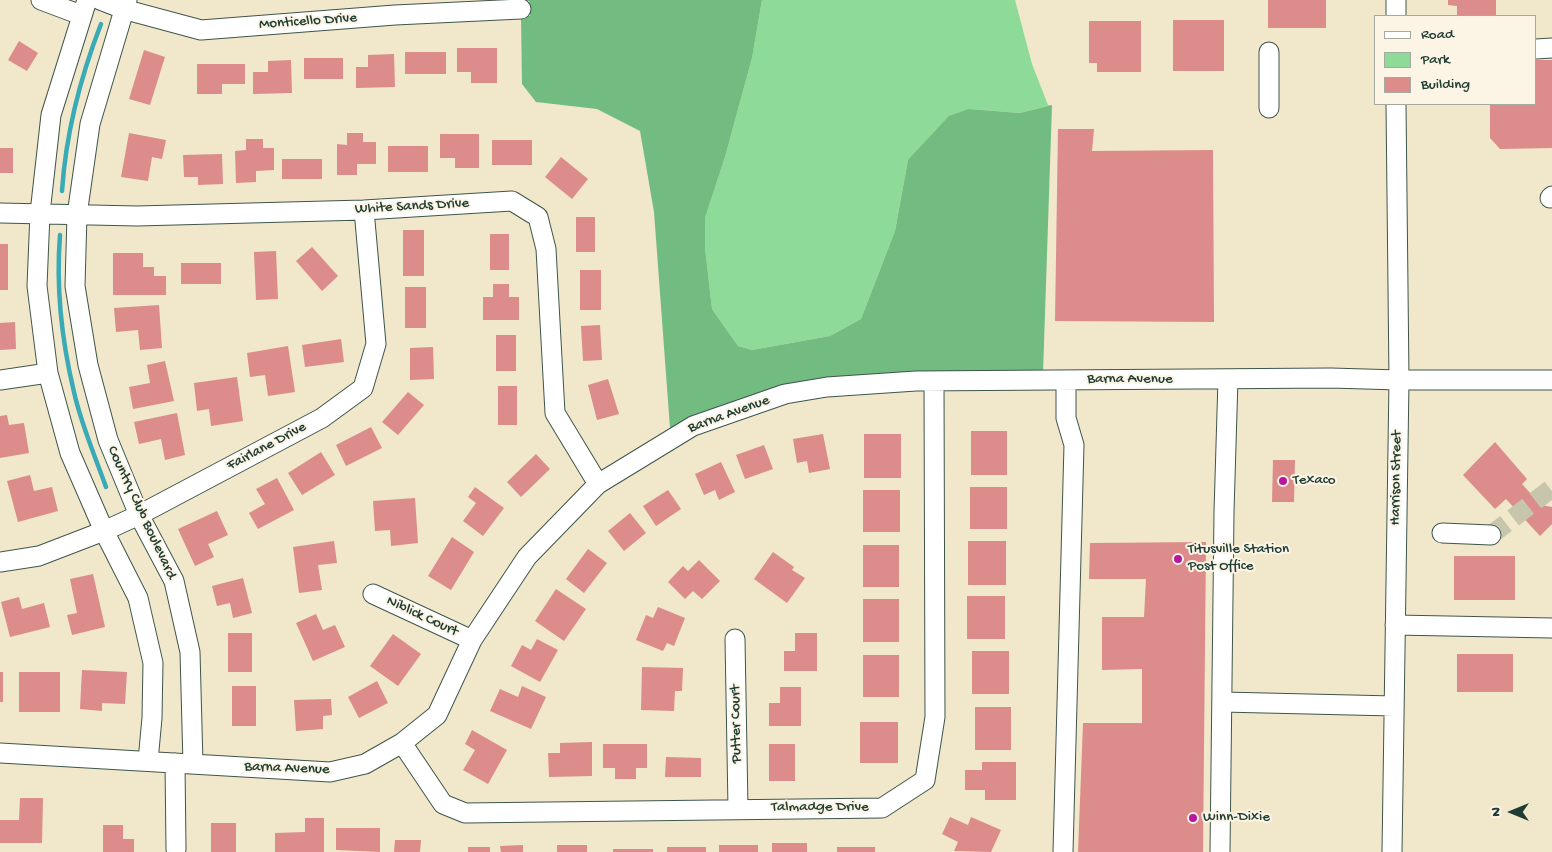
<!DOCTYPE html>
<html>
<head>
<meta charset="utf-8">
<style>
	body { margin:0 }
	#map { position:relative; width:1552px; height:852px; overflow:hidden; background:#f1e7ca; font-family:"Gochi Hand",sans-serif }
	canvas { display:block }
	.legend { position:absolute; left:1374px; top:15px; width:162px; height:90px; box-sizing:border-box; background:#fcf5e5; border:1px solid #a4ab9e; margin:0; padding:6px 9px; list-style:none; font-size:15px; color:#1f3d34 }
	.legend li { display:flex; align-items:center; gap:10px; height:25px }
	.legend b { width:25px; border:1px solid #a4ab9e }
	.north { position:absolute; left:1487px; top:787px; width:50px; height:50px; -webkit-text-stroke:4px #fcf5e5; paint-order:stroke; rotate:270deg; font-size:14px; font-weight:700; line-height:20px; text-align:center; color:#1f3d34 }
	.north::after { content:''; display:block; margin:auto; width:18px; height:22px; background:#1f3d34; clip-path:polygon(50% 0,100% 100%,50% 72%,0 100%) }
</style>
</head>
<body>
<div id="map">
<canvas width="1552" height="852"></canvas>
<ul class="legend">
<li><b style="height:6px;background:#fff"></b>Road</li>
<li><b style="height:14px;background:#8edb99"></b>Park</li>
<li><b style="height:14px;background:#db8c8b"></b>Building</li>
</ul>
<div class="north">N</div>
</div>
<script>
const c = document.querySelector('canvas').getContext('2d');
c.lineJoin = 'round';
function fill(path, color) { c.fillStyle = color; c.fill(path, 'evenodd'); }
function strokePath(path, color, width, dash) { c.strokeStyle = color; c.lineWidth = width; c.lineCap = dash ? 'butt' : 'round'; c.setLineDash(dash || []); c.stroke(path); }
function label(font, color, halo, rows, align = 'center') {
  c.font = font + ' "Gochi Hand",sans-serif'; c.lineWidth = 4; c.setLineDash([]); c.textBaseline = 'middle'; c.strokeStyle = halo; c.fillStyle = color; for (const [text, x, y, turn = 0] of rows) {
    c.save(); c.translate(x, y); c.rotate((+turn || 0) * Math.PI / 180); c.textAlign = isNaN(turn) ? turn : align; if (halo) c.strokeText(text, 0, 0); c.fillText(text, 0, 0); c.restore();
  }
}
const green = new Path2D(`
	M762,0h253l17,64 16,41h4l-32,8 -51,-4 -61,51 -13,71 -34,88 -31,17 -78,14 -14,-4 -26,-37 -7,-61v-30l20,-61 27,-99z`);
const forest = new Path2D(`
	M521,0h241l-10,58 -27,99 -20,61v30l7,61 26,37 14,4 78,-14 31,-17 34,-88 13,-71 41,-44 20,-7 51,4 32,-8 -9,268h-128l-245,55 -16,-216 -14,-81 -43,-22 -61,-7 -14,-18 -1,-68h9l-1,-15z`);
const stream = new Path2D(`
	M62,191c4,-59 18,-113 39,-167
	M60,235c-4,51 2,107 14,157 7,32 21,64 32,95`);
const building = new Path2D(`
	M1268,0h58v28h-58z
	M1448,0h48v16h-39v-10l-9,-1z
	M1173,20h51v51h-51z
	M1089,21h52v51h-44v-9h-8z
	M19,41l19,12 -11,18 -19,-11z
	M457,48h40v35h-26v-11h-14z
	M144,50l21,7 -15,48 -21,-6z
	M405,52h41v22h-41z
	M394,54l1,33 -39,1v-21h12v-12z
	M304,58h39v21h-39z
	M291,60l1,33 -39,1v-22h15v-11z
	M1536,60h16v88l-52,1 -10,-11v-34h46z
	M197,64h48v20h-23v10h-25z
	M1058,129h36l-2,22 121,-1 1,172 -159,-1z
	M129,133l37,7 -4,19 -10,-2 -4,24 -27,-4z
	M347,133h16v9h13v22h-19v11h-20v-31l10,1z
	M440,134h39v34h-24v-10h-15z
	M246,139h17v9h11v22l-18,1v11l-20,1 -1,-32 11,-1z
	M492,140h40v25h-40z
	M388,146h40v26h-40z
	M0,148h13v25h-13z
	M222,154l1,30 -25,1v-8h-14l-1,-22z
	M561,157l27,22 -16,20 -27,-22z
	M282,159h40v20h-40z
	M576,217h19v35h-19z
	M403,230h21v46h-21z
	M490,234h19v36h-19z
	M0,244h8v46h-8z
	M312,247l26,29 -16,15 -26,-30z
	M276,251l2,48 -22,1 -2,-48z
	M113,253h30v14h11v9h12v19h-53z
	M181,263h40v21h-40z
	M580,270h21v40h-21z
	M493,284h16v13h10v23h-36v-23h10z
	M405,287h21v41h-21z
	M159,305l3,43 -22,2 -2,-20 -22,2 -2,-24z
	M15,322l1,27 -16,1v-27z
	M600,325l2,35 -19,1 -2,-35z
	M496,335h20v36h-20z
	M341,339l3,23 -39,5 -3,-22z
	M288,346l7,46 -27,4 -3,-21 -15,2 -3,-24z
	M433,347l1,32 -24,1v-32z
	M165,361l9,40 -41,8 -4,-22 21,-4 -3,-18z
	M237,377l6,44 -32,5 -2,-17 -12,2 -3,-28z
	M608,379l11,35 -22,6 -9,-35z
	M498,386h19v39h-19z
	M408,392l16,13 -26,30 -16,-13z
	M177,413l8,42 -20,5 -4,-21 -22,5 -5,-22z
	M7,415l2,10 15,-2 5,30 -29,5v-42z
	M371,427l11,21 -36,18 -10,-21z
	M971,431h36v44h-36z
	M823,434l7,35 -21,4 -2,-12 -10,2 -4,-24z
	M864,434h37v44h-37z
	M1495,442l32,37 -5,5 19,21 11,2v17l-12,12 -34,-37 -11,10 -32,-34z
	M764,445l9,24 -28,10 -9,-24z
	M321,452l14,23 -33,20 -14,-22z
	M536,454l14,15 -29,28 -14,-15z
	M1273,460h22l-1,42h-22z
	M721,462l14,30 -16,8 -4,-10 -11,5 -9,-21z
	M30,475l4,16 18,-4 6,24 -40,11 -11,-41z
	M277,478l17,32 -36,19 -9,-16 16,-9 -9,-15z
	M475,487l29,21 -21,28 -20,-15 13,-18 -8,-6z
	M970,487h37v42h-37z
	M668,490l13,19 -25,17 -13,-20z
	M863,490h37v42h-37z
	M415,498l3,45 -27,3 -1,-16 -15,1 -2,-30z
	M217,511l11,24 -20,9 6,13 -19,9 -17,-37z
	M630,513l16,20 -22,18 -16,-20z
	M452,537l22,15 -23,38 -23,-14z
	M334,541l3,22 -19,2 4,25 -23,3 -6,-46z
	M968,541h38v44h-38z
	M1206,542l-3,310h-125l5,-129h59v-54l-40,1v-53h42l2,-38h-57l1,-36z
	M863,545h36v42h-36z
	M588,549l19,14 -23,30 -18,-14z
	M773,552l21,15 -2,3 13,8 -18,25 -33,-24z
	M1454,556h61v44h-61z
	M699,560l21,21 -18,18 -9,-8 -8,8 -17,-17 15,-16 5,5z
	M93,574l12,53 -33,8 -5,-20 10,-2 -7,-34z
	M243,578l9,35 -19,5 -3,-15 -13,3 -5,-20z
	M556,589l30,20 -22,32 -29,-20z
	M967,596h38v43h-38z
	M19,597l3,12 22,-6 6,24 -40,10 -9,-35z
	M863,599h36v43h-36z
	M658,607l27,11 -11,28 -7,-3 -4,8 -27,-11 10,-25 7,3z
	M316,614l7,16 12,-5 10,22 -32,14 -17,-38z
	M228,633h24v39h-24z
	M795,633h22v38h-33v-20h11z
	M393,634l28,20 -23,32 -28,-20z
	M537,639l21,11 -18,32 -29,-16 11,-21 9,5z
	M972,651h37v43h-37z
	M1457,654h56v38h-56z
	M863,655h36v42h-36z
	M642,667l41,1 -1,23h-7l-1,20 -33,-1z
	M82,670l45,2 -2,32 -23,-1v8l-22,-2z
	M0,672h3v30h-3z
	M19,672h41v40h-41z
	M377,681l11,22 -29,15 -11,-21z
	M232,686h24v40h-24z
	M522,686l24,11 -15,32 -41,-18 10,-22 18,8z
	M780,687h21v39h-32v-23h11z
	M331,699l1,16 -9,1v13l-27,2 -2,-31z
	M975,707h36v43h-36z
	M860,722h38v41h-38z
	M472,730l35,20 -19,34 -25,-14 12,-20 -10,-6z
	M592,742v34l-43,1 -1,-24h12v-10z
	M603,744h44v24h-11v11h-21v-11h-12z
	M769,744h26v37h-26z
	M666,757l35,1v19h-36z
	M982,762h34v38h-31v-10h-20v-20h17z
	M20,798h23l-1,45h-42v-23h19z
	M950,817l18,8 3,-8 30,13 -10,22 -37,-1 4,-9 -16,-8z
	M305,818h19v34h-49v-19l30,-1z
	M211,823h25v29h-25z
	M103,825h20v14h11v13h-31z
	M336,828h44v24l-44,-2z
	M395,840h26l-1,12h-26z
	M772,843h35v9h-35z
	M523,845v7h-22l-1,-6z
	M557,845h30v7h-30z
	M719,845h39v7h-39z
	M468,847h22v5h-22z
	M667,847h39v5h-39z
	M837,847h38v5h-38z
	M613,849h40v3h-40z`);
const minorTunnel = new Path2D(`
	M1491,535l61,-47`);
const minor = new Path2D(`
	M41,0l40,15
	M87,0l-36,115 -11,98 -3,73 11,87 22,80 34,78 34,67 15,65 -1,55 -4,43
	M100,0l23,9 78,21 194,-15 126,-6
	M127,0l-37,124 -13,91 -2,71 13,79 20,75 31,75 35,66 16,71 3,112
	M1396,16v-16
	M1536,49l16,-1
	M1269,108v-56
	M1550,198l2,-2
	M0,213l137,3 227,-6 148,-9 26,16 8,32 9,164 43,71
	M0,380l48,-7
	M1442,533l49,2
	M0,562l39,-6 65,-25 35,-16 183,-97 41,-30 13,-44 -12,-134
	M373,594l99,46
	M1395,625l157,3
	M735,639l3,169
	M1222,702l172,4
	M402,743l41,61 22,9 417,-5 43,-28 10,-63 -1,-335
	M0,753l330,19 35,-8 37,-21 35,-28 35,-75 55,-83 71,-73 95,-58 92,-32 42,-7 89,-6 415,-3 68,2h153
	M175,763l1,86
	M1063,852l11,-407 -8,-27v-37
	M1220,852l4,-340 4,-133
	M1392,852l7,-472 -3,-276`);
const markers = [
	[1283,481,5,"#b5179e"],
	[1178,559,5,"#b5179e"],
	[1193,818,5,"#b5179e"]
];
const streetNames = [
	["Monticello Drive",308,22,-4],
	["White Sands Drive",412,207,-3],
	["Barna Avenue",1130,380],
	["Barna Avenue",729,415,-20],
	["Fairlane Drive",267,447,-28],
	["Harrison Street",1397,478,-89],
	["Country Club Boulevard",141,513,65],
	["Niblick Court",422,617,25],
	["Putter Court",737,724,-91],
	["Barna Avenue",287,769,2],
	["Talmadge Drive",820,808]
];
const poiNames = [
	["Texaco",1293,481],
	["Titusville Station",1188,550],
	["Post Office",1188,567],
	["Winn-Dixie",1203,818]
];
fill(green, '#8edb99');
fill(forest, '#72bb81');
strokePath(stream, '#3aaab7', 4.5);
fill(building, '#db8c8b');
strokePath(minorTunnel, '#c7c5ac', 19, [19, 9]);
strokePath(minor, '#3e564a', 21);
strokePath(minor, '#fff', 19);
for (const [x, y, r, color] of markers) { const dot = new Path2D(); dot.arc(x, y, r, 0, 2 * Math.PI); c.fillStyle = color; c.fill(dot); strokePath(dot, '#fcf5e5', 2); }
label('15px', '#1f3d34', '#fcf5e5', streetNames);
label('15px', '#1f3d34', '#fcf5e5', poiNames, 'left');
</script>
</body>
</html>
